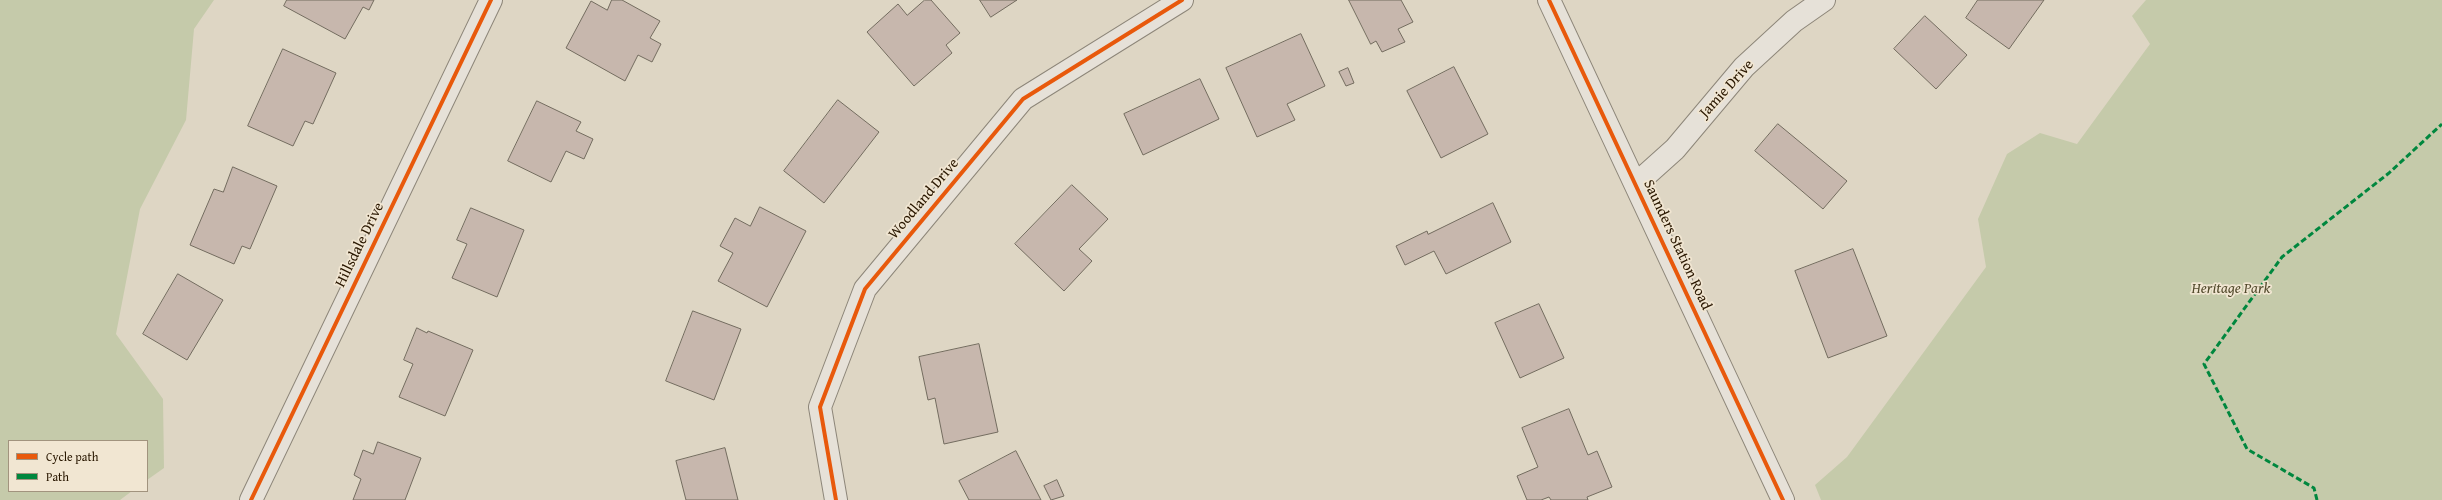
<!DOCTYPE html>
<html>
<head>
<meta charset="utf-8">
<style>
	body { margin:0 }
	#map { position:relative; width:2442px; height:500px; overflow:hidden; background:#ded6c4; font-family:"Gentium Book Plus",serif }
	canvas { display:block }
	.legend { position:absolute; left:8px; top:440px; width:140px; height:52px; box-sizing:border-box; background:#f1e6d2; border:1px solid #a1937e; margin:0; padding:5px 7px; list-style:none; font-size:12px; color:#291700 }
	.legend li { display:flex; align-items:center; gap:8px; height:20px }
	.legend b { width:20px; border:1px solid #a1937e }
</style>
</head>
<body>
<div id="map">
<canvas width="2442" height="500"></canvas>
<ul class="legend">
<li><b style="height:5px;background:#e8590c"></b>Cycle path</li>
<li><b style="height:5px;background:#00873e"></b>Path</li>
</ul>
</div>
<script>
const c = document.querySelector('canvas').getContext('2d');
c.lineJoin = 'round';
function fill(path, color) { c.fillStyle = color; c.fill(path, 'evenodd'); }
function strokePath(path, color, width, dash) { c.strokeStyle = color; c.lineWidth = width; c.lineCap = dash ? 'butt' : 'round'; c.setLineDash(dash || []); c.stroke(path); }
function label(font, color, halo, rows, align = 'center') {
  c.font = font + ' "Gentium Book Plus",serif'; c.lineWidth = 3.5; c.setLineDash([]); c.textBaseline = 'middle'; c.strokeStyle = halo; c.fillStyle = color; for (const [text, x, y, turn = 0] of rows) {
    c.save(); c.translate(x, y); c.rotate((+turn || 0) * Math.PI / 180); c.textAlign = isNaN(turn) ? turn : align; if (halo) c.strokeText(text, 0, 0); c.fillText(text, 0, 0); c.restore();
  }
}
const green = new Path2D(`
	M0,0h214l-20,29 -8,91 -46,89 -24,125 47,65 1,69 -17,12v-39h-138v50h123l-12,9h-120z
	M2146,0h296v500h-621l-6,-15 32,-28 139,-190 -8,-48 29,-65 33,-21 37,11 73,-100 -18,-28z`);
const building = new Path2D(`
	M287,0h87l-5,10 -6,-3 -18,32 -61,-33z
	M612,0h10l38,21 -10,17 11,6 -9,18 -14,-7 -13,26 -59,-33 25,-47 16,9z
	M925,0h6l29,33 -14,12 6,8 -38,33 -47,-54 31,-28 9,11z
	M980,0h37l-26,17z
	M1349,0h52l12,22 -15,7 7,13 -23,10 -6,-11 -5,3z
	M1978,0h66l-35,49 -43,-31z
	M1925,16l42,39 -31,34 -42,-40z
	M1301,34l24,52 -38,18 8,16 -38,17 -31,-69z
	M283,49l53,24 -23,51 -8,-3 -12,25 -45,-20z
	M1454,67l34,67 -47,24 -34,-67z
	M1348,68l6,15 -8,3 -7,-14z
	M1200,79l19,40 -76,36 -19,-41z
	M838,100l41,32 -55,71 -40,-32z
	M537,101l44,21 -5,9 17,8 -9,20 -18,-8 -15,31 -43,-21z
	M1778,124l69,57 -24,28 -68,-58z
	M233,167l44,19 -27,63 -8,-3 -8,18 -44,-19 24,-56 9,3z
	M1072,185l36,34 -29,30 13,12 -28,30 -49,-47z
	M1493,203l18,39 -65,32 -12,-23 -29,14 -9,-19 31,-15 1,3z
	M760,207l46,24 -39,76 -49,-26 15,-28 -13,-7 15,-28 15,8z
	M471,208l53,22 -27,67 -45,-19 15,-34 -10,-4z
	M1853,249l34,87 -59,22 -33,-87z
	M178,274l45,26 -36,60 -44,-26z
	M1539,304l25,54 -44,20 -25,-55z
	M693,311l48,18 -27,71 -48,-19z
	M417,328l10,5 1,-2 45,19 -28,66 -46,-19 14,-33 -9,-4z
	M979,344l19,88 -54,12 -9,-46 -7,2 -9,-43z
	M1569,409l19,46 9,-4 15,36 -25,10 1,3h-37l-2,-3 -8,3h-14l-10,-24 21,-9 -16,-39z
	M378,442l43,16 -16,42h-52l8,-21 -7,-4 9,-25 10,4z
	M725,448l13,52h-52l-10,-39z
	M1016,451l25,49h-72l-10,-19z
	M1057,480l7,16 -13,4 -7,-14z`);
const minor = new Path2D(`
	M1549,0l234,500
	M1636,184l39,-35 69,-82 50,-46 30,-21
	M251,500l240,-500
	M836,500l-16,-93 45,-118 158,-190 159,-99`);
const quiet = new Path2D(`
	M2317,500l-3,-12 -67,-39 -43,-85 78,-107 107,-84 53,-49`);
const cycleway = new Path2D(`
	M1549,0l234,500
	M251,500l240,-500
	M836,500l-16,-93 45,-118 158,-190 159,-99`);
const streetNames = [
	["Jamie Drive",1727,89,-48],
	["Woodland Drive",924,199,-50],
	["Hillsdale Drive",360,245,-64],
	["Saunders Station Road",1677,245,65]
];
const parkNames = [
	["Heritage Park",2231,289]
];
fill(green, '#c5caaa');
fill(building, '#c7b7ad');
strokePath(building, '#736c5f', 1);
strokePath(minor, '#8d8679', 24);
strokePath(minor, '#e6e1d8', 22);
strokePath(quiet, '#00873e', 3, [6, 3]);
strokePath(cycleway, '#e8590c', 4);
label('15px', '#291700', '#f1e6d2', streetNames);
label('italic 15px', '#524a2c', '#f1e6d2', parkNames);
</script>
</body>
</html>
